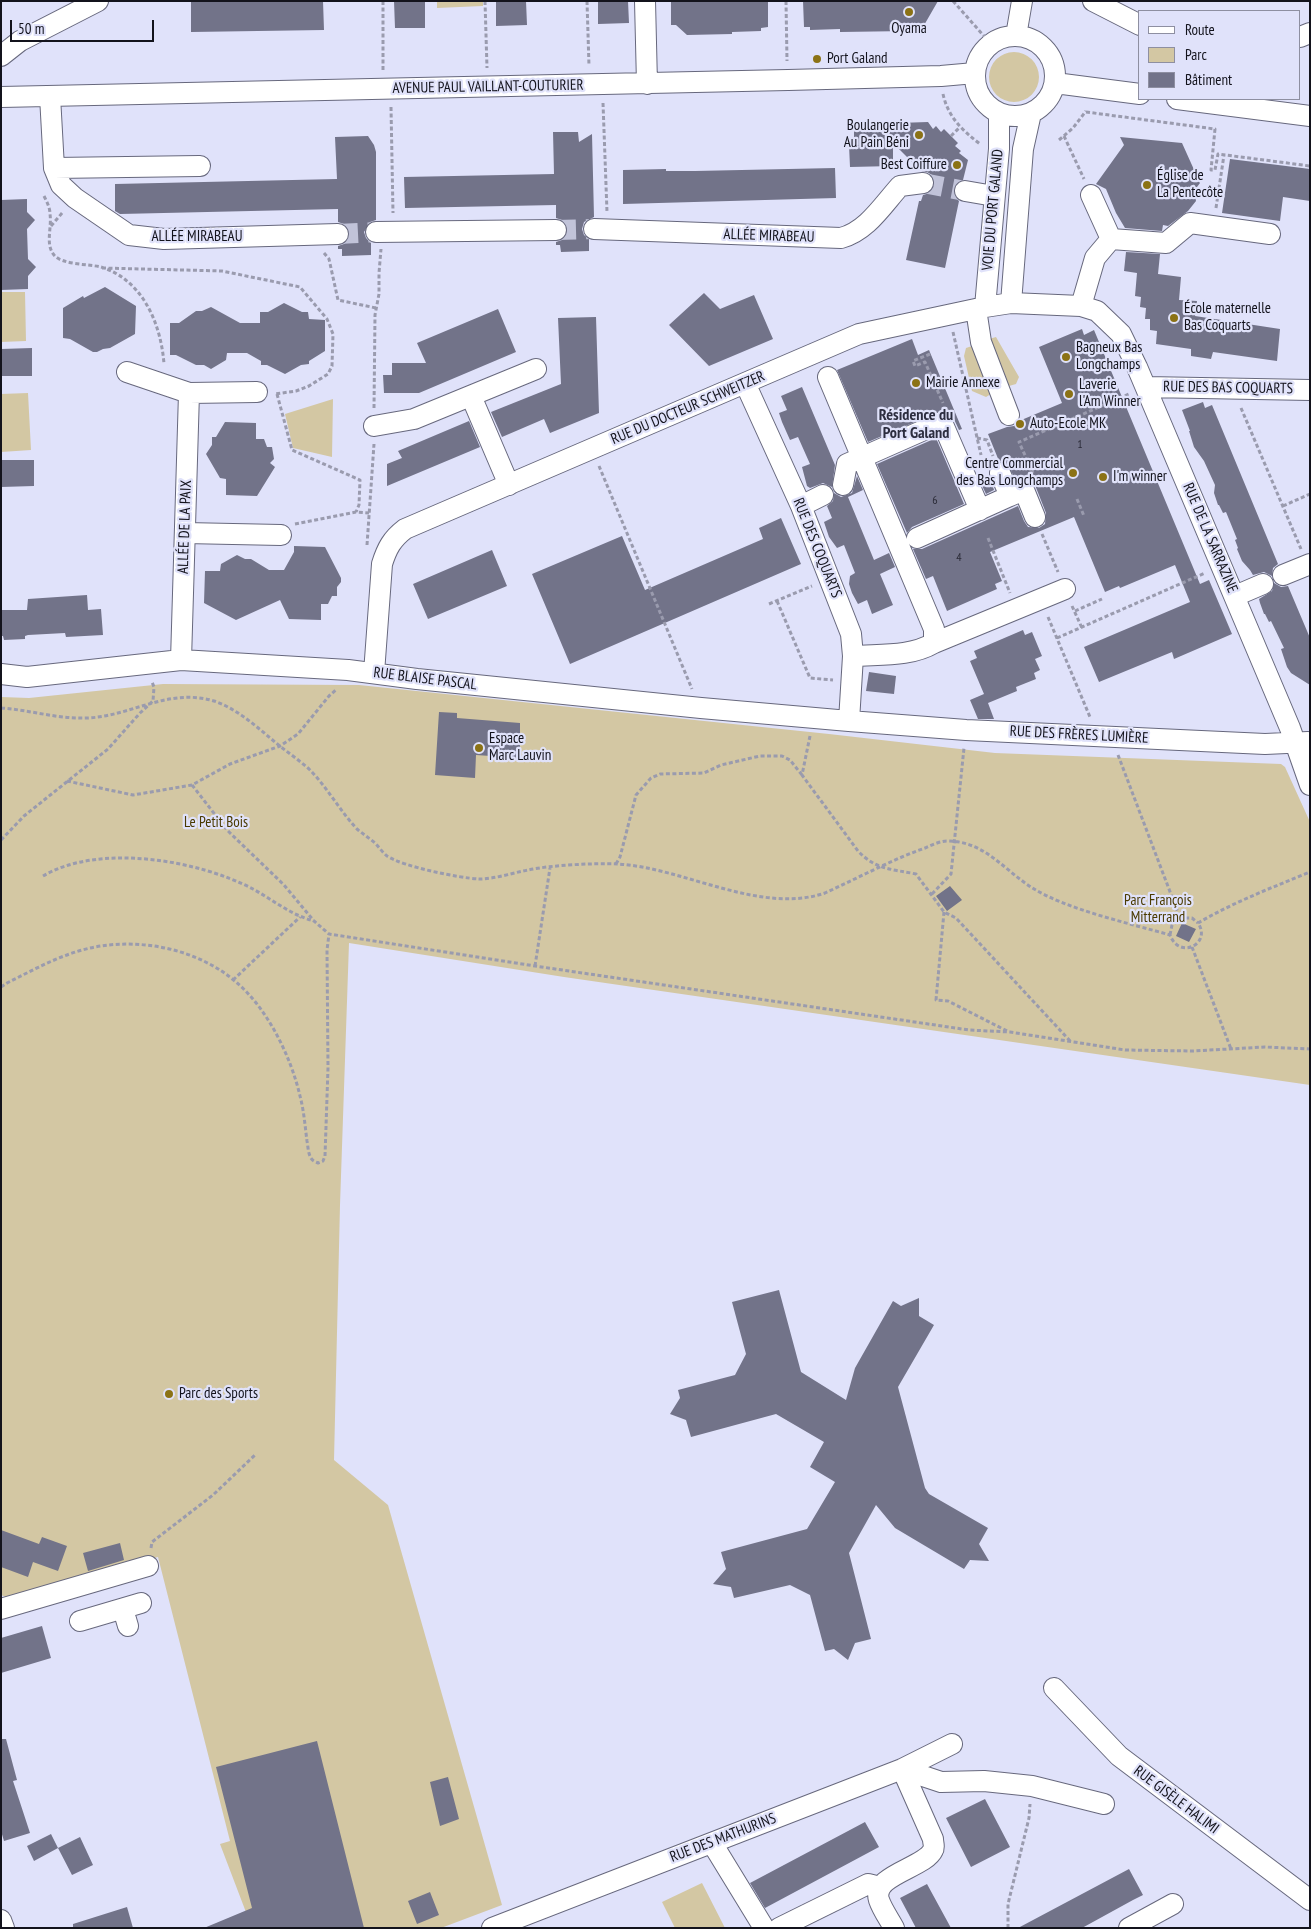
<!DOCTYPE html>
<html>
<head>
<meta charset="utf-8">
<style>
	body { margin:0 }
	#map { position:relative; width:1311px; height:1929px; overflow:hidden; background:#e0e2fa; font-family:"PT Sans Narrow",sans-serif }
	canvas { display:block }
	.frame { position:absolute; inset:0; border:2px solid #13131c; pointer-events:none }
	.legend { position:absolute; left:1138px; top:10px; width:162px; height:90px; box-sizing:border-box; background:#e0e2fa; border:1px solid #8e8fa1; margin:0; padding:6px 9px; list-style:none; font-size:15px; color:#13131c }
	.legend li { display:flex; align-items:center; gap:10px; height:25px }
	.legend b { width:25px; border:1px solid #8e8fa1 }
	.scale { position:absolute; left:10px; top:20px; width:144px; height:22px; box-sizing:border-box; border:2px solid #13131c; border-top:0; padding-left:6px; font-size:15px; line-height:18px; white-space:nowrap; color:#13131c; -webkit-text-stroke:4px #e0e2fa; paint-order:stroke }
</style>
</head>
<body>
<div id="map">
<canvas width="1311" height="1929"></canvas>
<div class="frame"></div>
<ul class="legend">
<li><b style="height:6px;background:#fff"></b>Route</li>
<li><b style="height:14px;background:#d3c7a3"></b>Parc</li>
<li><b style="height:14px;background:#727389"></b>Bâtiment</li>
</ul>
<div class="scale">50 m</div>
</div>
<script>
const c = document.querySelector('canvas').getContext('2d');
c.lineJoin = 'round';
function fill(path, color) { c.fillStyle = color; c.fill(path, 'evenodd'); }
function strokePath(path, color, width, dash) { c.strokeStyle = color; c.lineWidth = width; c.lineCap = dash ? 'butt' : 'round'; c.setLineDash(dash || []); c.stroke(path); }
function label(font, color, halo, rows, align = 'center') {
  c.font = font + ' "PT Sans Narrow",sans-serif'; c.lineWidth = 4.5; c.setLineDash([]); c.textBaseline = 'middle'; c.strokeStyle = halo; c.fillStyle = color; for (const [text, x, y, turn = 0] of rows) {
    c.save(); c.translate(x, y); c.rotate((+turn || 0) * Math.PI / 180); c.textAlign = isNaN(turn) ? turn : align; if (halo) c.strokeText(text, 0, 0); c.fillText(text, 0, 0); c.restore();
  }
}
const green = new Path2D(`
	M437,1h46v5l-46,2z
	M989 77a25 25 0 1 1 50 0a25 25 0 1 1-50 0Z
	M1,292h24l1,49 -25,1z
	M996,337l23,40 -3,7 -7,2 -20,-47z
	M972,346l19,48 -5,3 -14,-6 -8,-35 2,-8z
	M28,393l3,57 -30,2v-58z
	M333,399l-1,58 -39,-9 -8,-34z
	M163,684l196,1 470,49 166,19 286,11 4,3 25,55v263l-746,-108 -215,-34 -9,262 -6,255 54,45 114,400 -61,23h-189l-32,-84 10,-3 -72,-284 -152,40 -5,-2v-898l28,1z
	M702,1883l23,45h-50l-13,-26z`);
const building = new Path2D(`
	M323,1l1,29 -133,2v-30z
	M394,1h31v27h-30z
	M496,1h30l1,24 -31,1z
	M598,1h30l1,22 -31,1z
	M671,1h97v26l-7,1v3l-29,1v2l-45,1 -11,-10h-5z
	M803,1h135l-15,26h-15v4l-68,1v-3l-30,1v-3h-6z
	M928,122l5,7 3,-3 5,6 3,-3 14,14 -3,3 6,5 -2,2 9,7 -5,20 -7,3 -3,6 1,7 5,5 -14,67 -39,-8 13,-59h2l2,-6 7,-2 4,-6 1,-6 -3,-6 -5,-3 -6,-1 -28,-28v23l-43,1 -1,-22h5v-21l15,-1v3h29v-3z
	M553,132h25l1,10 13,-8 2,83 -10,5 -2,7 2,6 5,4v12l-28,1 -1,-7h-4v-3l6,-2 4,-4 2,-7 -6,-9 -6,-2v-13l-151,3 -1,-31 150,-3z
	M368,136l6,9 2,7v68l-6,2 -6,10 2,6 5,5v12l-29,1v-7h-4v-3l6,-2 4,-4 2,-7 -6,-9 -6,-2v-13l-218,5 -5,-3v-27l222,-5 -2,-42z
	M1120,137l62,6 18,40 -6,8 2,10 -8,10 -20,15 -5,-1 -1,6 -37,-3 -9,-15 -10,-24 -10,-5 28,-39z
	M1230,159l80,10v32l-27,-4 -3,24 -58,-8z
	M835,168l1,30 -213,6v-34l43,-1v2h29z
	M27,199v13l8,8 -8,9 1,30 8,8 -8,9v13l-27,1v-90z
	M1126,252l34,2 -2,20 23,3 -2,23 18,1 -2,15 85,13 -3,32 -64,-9 -2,7 -20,-3v-7l-35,-5 1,-13 -7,-1v-11h-5l1,-11 -6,-1 1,-10 -6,-1 2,-23 -13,-2z
	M105,287l31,19 -1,28 -25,14 -7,1 -6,3h-4l-23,-13 -7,-1v-30l20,-12 1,2z
	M704,293l16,16 34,-14 19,44 -64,27 -40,-41z
	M284,303l18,9h6l1,7 16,1v31l-16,10v3l-8,1 -16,9 -18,-9h-6v-4l-14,-8h-20l-1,7 -15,9 -7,-4h-8l-20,-10h-6v-32h9l17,-12h6l9,-4 29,16h20v-11h8z
	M498,309l18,43 -97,41h-35l-1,-18h9v-12h34l-9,-20z
	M596,317l3,96 -49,20 -6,-14 -42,18 -11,-25 70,-28 -3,-66z
	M1082,329l2,6 10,-5 106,254 9,-4 23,54 -58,25 -2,-7 -73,30 -15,-35 106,-45 -15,-37 -55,23 -1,-2 -14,6 -31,-75 -84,35 12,29 -7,3 2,5 -50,22 -14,-35 -7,3 -13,-30h9l96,-43 6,15 4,6 11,1 6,-4 1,-11 -11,-28 -4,-5 -5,-2 -10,2 -9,-16 -8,-3 -11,-27 19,-7 7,-1 5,-5 43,-18 -23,-56z
	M912,339l6,16 11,-5 33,79 -3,1 -6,-13 -4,-5 -6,-2 -75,32 -31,-72z
	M32,348v28h-31v-27z
	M802,387l33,78 -3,22 -9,-4 -13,5 -3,-2 -5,-19 8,-3 -12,-27 -8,3 -8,-18 -3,-9 8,-3 -6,-14z
	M1203,402l2,6 7,-3 66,159 -5,4 -1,8 -8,-4 -11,3 -3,-5 -8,-9 -5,-12 1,-1 -3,-8 2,-1 -11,-27 -3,1 -4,-8h-1l-4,-12 1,-8 -11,-24 -10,-14 -5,-16h1l-8,-21z
	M469,421l11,26 -93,39v-22l15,-6 -4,-7z
	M225,422l31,1v16h8l3,8h5l2,12 -4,4 5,4 -18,29 -31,-1v-16l-6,-1 -14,-24 6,-9v-8h4z
	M936,438l28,66 -52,23 -5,6 -30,-69z
	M1,460h33v26l-33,1z
	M989,475l5,15 -8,4 -7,-15z
	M857,476l6,14 -15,7 26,63 15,-7 6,14 -15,7 13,31 -21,9 -5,-14 -9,4 -6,-11 -3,-9 1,-8 5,-3 -11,-28 -7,3 -8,-11 -5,-15 8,-4 -5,-12 6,-5 1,-8 7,4 11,-4z
	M781,518l20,46 -231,100 -38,-90 90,-38 23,54 118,-51 -4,-11z
	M294,546l31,1 16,31v4l-4,5v9h-5l-4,8h-7v16l-32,-1 -9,-19 -44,20 -32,-17 1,-32h15l1,-7 16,-9 8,4h6l18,11h15l10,-18z
	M492,550l15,36 -79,33 -15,-35z
	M1274,583l7,4 7,-1 22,52v47l-19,-12 -4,-6 -6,-18 3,-1 -13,-27 -2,1 -4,-8h-1l-4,-11 -1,-4 13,-8z
	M87,595l1,15 13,-1 2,26 -37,2 -1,-4 -37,2 -3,1v3l-21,1 -1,-4h-2v-26h26l1,-11z
	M1023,630l2,5 7,-3 10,24 -7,3 5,11 -6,3 2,6 -20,8 1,4 -29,12 6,16h-16l-8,-19 14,-6 -14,-33 7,-3 -3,-7z
	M869,672l27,4 -2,18 -28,-3z
	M439,712l18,1v5l63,5v35l-44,-3 -1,23 -40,-3z
	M950,886l12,14 -15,11 -11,-15z
	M1182,923l14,6 -7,13 -13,-6z
	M779,1290l22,82 45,28 9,-32 38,-67 8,5 18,-8v18l15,9 -36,62 27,101 4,6 59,34 -9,16 10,17 -19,-1 -6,9 -69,-41 -19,-23 -27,48 22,86 -16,4 -7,17 -14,-11 -9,2 -15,-56 -20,-10 -56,13 -3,-11 -18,-3 13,-15 -5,-17 86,-23 28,-47 -25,-15 14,-25 -48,-28 -85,23 -5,-17 -16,-6 10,-16 -2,-8 57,-15 11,-21 -14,-52z
	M1,1530l38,14 3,-7 25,9 -9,25 -25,-9 -5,15 -27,-10z
	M120,1543l4,17 -36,11 -5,-18z
	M42,1626l9,32 -50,15v-35z
	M1,1739h5l11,41 -4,1 17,52 -26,8 -3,-10z
	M317,1741l47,187h-160l48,-20 -36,-141z
	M448,1777l11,42 -19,7 -10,-44z
	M985,1799l25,48 -39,20 -25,-49z
	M865,1822l14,25 -114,61 -15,-25z
	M51,1834l7,14 -24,13 -7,-15z
	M80,1837l13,28 -21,10 -14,-27z
	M1129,1869l14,26 -10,5 -51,28h-64z
	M927,1884l24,44h-35l-16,-30z
	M430,1892l9,23 -22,9 -9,-23z
	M127,1907l6,21h-60v-4z`);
const minorTunnel = new Path2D(`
	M923,183l42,8
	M556,230l38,-1
	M338,234l38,-2`);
const path = new Path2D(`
	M383,1v70
	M485,1l2,67
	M587,1l2,65
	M786,1l1,60
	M953,1l38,43
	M943,94c5,23 19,36 37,50
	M603,103l4,109
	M391,107l2,106
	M1086,112l129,17 -4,41h4l3,-16 92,12
	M951,136l9,-9
	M1064,136l20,43
	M1059,140l14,-12 13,-17
	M44,196c3,6 6,12 6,18 2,14 -5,30 4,41 8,10 35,9 47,12 42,13 60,57 63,97
	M1216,208l8,-53
	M51,226l12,-14
	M324,253l5,6 9,41 38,8
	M102,268l120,3 78,16 27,32 6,15 -1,32 -4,8 -19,12 -13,5 -21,3
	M953,332l28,123
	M930,354l-17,7 2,5 10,-4 18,41
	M277,394l15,56 68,30 -1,25 -3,7
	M374,408l1,-93 4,-21v-21l2,-24
	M1241,408l60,141
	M977,438l10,2 6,16
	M599,466l93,223
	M1033,473l-14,-31 110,-48
	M1077,499l7,17
	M1283,506l27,-12
	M295,524l61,-12 13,1
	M1042,534l16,38
	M988,538l22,55
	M367,545l7,-101
	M777,601l33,77 23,2
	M769,604l43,-18
	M1072,606l10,22
	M1075,611l27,-12
	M1048,617l42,100
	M1057,638l148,-65
	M1,708c29,2 56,11 85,10 44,-1 82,-31 128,-17 26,9 46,29 67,46 9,7 19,14 28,22 18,18 31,42 48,60 6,5 12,9 18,14 4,4 8,10 12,13 17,11 72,22 92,23 16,0 33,-6 49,-9 24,-5 65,-7 90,-6 67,4 142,51 207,29 33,-15 66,-33 100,-45 7,-3 15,-7 22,-7 37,0 56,28 84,46 36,23 98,36 139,48 9,25 42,9 28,-12 36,-21 73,-35 112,-51
	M810,736l-8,39 56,76c18,19 34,18 58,23l28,38 12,6 115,124
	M1118,755l62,163
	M67,781l66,14 59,-10 38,-21 50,-18 18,-12 31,-38 8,-7
	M192,785l35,45 57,55 30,36 15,13 206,32 434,64 41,2 115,18 68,1 72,-4 45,2
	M1,840l23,-24 84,-67 32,-36 13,-12 1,-14 -2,-5
	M616,864l4,-7 16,-62 15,-17 9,-4 44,-1 17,-8 39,-9h22l8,4 12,15
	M43,876c56,-33 155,-16 210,13 20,11 38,26 61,32
	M932,894l19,-20 13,-126
	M944,912l-8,88 12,1 59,30
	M1170,935l2,-10 8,-7h12l6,5
	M1192,947l39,102
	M535,966l15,-98
	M233,980l67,-63
	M1,987l6,-4c30,-15 60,-32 94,-37 47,-7 99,5 135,36 32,27 55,75 64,114 4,15 5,30 7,45 1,5 1,11 3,15 1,4 5,6 8,7l5,-2 2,-5 3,-88 -1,-118 2,-16
	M151,1548l1,-6 61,-47 42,-40
	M1008,1928v-24l21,-86 1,-14`);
const minor = new Path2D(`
	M645,1l2,83
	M1093,1l47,24
	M975 76a40 40 0 1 1 80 0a40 40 0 1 1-80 0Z
	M1016,36l6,-35
	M1300,37l10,-4
	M1,56l19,-15 78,-40
	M1055,83l85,11
	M50,96l4,72 146,-2
	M1,97l787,-17 153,-4 34,-3
	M1177,99l133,17
	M54,168l7,17 14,13 54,37 35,4 174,-5
	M965,191l29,5
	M594,229l247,9c26,-7 41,-32 59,-52l23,-3
	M376,232l180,-2
	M1111,239l55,4 24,-20 80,11
	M1011,303l12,-154 8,-36
	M1081,306l14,-48 16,-19 -20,-44
	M985,307l14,-158v-36
	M976,309l5,33 28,73
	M127,372l62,21
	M828,377l106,252v14c-24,14 -53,11 -81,13
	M745,383l56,123 50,128 2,22 -4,65
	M1146,387l164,3
	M471,396l38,89
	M374,426l40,-7 122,-50
	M843,485l4,-21 95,-42 38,88
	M1010,496l14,-6 11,27
	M801,506l22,-11
	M185,533l96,2
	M917,538l93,-42 -10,-23
	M1283,575l27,-11
	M1235,596l28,-12
	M934,643l131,-54
	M181,660l8,-267 68,-1
	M374,673l8,-109c5,-16 10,-25 23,-35l454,-195 126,-27 26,-4 70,3 16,5 24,23 16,33 153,361 20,57
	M1,674l26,3 154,-17 167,10 69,9 284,29 148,13 117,9 299,14 43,-2
	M1,1609l147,-43
	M123,1609l5,17
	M80,1621l61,-18
	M1054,1688l65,68 191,144
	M712,1843l52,85
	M1,1920l3,8
	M492,1928l410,-159 50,-25
	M779,1928l89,-44 12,3
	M894,1928c-5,-9 -12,-19 -15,-28 -8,-25 46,-32 54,-50 2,-3 0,-7 0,-11l-31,-70 39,13 43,-1 48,5 72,18
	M1129,1928l44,-24`);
const markers = [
	[909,12,5,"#8b7215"],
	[817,59,5,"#8b7215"],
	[919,135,5,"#8b7215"],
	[957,165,5,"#8b7215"],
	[1147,185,5,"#8b7215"],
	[1174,318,5,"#8b7215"],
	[1066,357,5,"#8b7215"],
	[916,383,5,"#8b7215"],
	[1069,394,5,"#8b7215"],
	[1020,424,5,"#8b7215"],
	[1073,473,5,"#8b7215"],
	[1103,477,5,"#8b7215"],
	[479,748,5,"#8b7215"],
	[169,1394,5,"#8b7215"]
];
const numberNames = [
	["1",1080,445],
	["6",935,501],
	["4",959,558]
];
const poiNames = [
	["Oyama",909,29,"center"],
	["Port Galand",827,59],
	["Boulangerie",909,126,"right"],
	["Au Pain Béni",909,143,"right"],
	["Best Coiffure",947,165,"right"],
	["Église de",1157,176],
	["La Pentecôte",1157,193],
	["École maternelle",1184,309],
	["Bas Coquarts",1184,326],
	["Bagneux Bas",1076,348],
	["Longchamps",1076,365],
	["Mairie Annexe",926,383],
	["Laverie",1079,385],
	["l'Am Winner",1079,402],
	["Auto-Ecole MK",1030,424],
	["Centre Commercial",1063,464,"right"],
	["des Bas Longchamps",1063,481,"right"],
	["I'm winner",1113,477],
	["Espace",489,739],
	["Marc Lauvin",489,756],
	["Parc des Sports",179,1394]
];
const streetNames = [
	["AVENUE PAUL VAILLANT-COUTURIER",488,87,-1],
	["VOIE DU PORT GALAND",993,210,-85],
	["ALLÉE MIRABEAU",769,236,2],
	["ALLÉE MIRABEAU",197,237],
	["RUE DES BAS COQUARTS",1228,388,1],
	["RUE DU DOCTEUR SCHWEITZER",688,408,-23],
	["ALLÉE DE LA PAIX",185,527,-88],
	["RUE DE LA SARRAZINE",1210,538,67],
	["RUE DES COQUARTS",817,548,68],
	["RUE BLAISE PASCAL",425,679,7],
	["RUE DES FRÈRES LUMIÈRE",1079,735,3],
	["RUE GISÈLE HALIMI",1176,1800,37],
	["RUE DES MATHURINS",723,1838,-21]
];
const parkNames = [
	["Le Petit Bois",216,823],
	["Parc François",1158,901],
	["Mitterrand",1158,918]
];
const neighbourhoodNames = [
	["Résidence du",916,415],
	["Port Galand",916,433]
];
fill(green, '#d3c7a3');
fill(building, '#727389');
strokePath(minorTunnel, '#c1c3d9', 20, [20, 10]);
strokePath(minor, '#67687d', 22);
strokePath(path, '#9a9bae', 3, [4, 2.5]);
strokePath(minor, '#fff', 20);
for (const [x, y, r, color] of markers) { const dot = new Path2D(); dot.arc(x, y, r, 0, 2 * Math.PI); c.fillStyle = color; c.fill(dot); strokePath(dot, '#e0e2fa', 2); }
label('12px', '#2b2b37', null, numberNames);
label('15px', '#13131c', '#e0e2fa', poiNames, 'left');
label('15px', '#13131c', '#e0e2fa', streetNames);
label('15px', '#4a3a00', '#e0e2fa', parkNames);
label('bold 16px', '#2c2d3f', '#e0e2fa', neighbourhoodNames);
</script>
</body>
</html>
